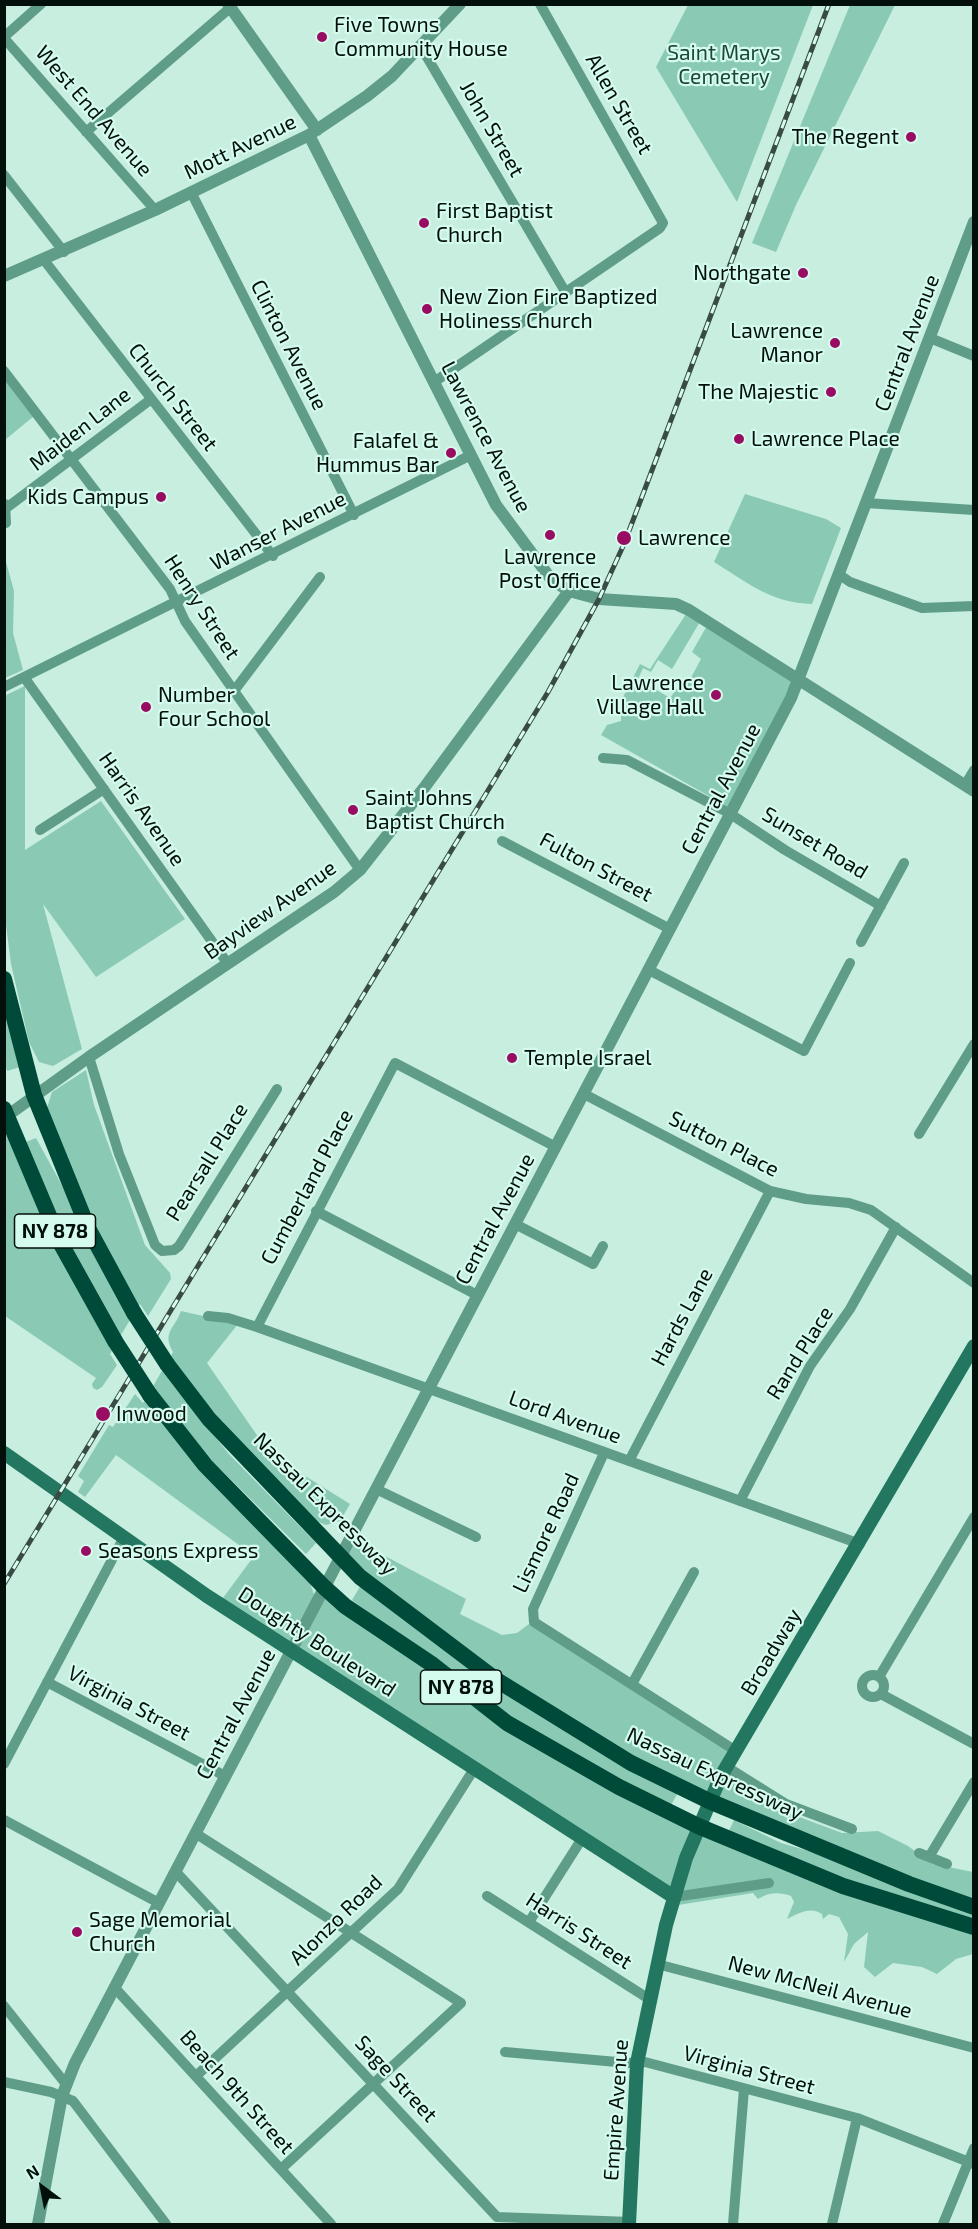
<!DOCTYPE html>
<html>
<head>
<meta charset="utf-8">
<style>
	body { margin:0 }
	#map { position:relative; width:978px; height:2229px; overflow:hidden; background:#c7eedf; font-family:"Exo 2",sans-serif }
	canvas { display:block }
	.frame { position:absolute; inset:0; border:6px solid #030f0a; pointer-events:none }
	.north { position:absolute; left:12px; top:2157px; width:60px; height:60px; -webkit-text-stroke:4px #d4fbed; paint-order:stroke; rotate:328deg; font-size:16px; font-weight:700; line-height:24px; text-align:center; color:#030f0a }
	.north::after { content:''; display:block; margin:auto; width:21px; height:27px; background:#030f0a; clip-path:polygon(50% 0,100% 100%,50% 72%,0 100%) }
</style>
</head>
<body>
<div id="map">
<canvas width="978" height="2229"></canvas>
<div class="frame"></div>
<div class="north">N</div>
</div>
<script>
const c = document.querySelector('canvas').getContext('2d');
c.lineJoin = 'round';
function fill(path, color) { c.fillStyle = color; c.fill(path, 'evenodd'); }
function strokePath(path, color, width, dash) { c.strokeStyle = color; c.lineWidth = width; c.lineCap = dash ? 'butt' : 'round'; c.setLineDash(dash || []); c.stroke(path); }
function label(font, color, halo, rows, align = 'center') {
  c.font = font + ' "Exo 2",sans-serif'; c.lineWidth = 4.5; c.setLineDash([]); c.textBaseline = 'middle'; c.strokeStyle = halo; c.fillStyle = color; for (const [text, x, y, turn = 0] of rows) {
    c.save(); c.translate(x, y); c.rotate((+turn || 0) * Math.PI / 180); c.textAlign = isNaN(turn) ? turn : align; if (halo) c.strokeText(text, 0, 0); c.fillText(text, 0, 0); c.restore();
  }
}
const green = new Path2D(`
	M688,5h125l-76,197 -81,-135z
	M850,5h45l-99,200 -20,47 -24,-9z
	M4,378l30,38 -29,24h-1z
	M745,494l81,25 15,9 -29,76c-41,-1 -64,-21 -98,-42z
	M5,558l9,33 -1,42 10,37 -18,8z
	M688,611l13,9 -29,49 -14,-9 -7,12 -8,-4 -5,11 32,19 10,-14 6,3 15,-28 -9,-7 16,-28 88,57 -66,127 -129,-73 6,-10 14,-4v-20l19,-37 10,5z
	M25,686v164l76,-49 84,118 -89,58 -53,-73 39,145 -29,17 -14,-4 -10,-20 -18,-78 -6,-47 -1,-221z
	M4,1005l16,62 -13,4 -3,-10z
	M86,1070l8,35 51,140 25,28 1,6 -23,37 -8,-12 -4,6 -33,-62 -57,-137 6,-19z
	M4,1131l112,213 -6,10 7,11 -15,22 -5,3 -4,-2 -1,-4 4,-6 -91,-62z
	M36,1138l97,177 -15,25 -16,-28 -79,-169z
	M181,1311l57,13 -31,39 63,91 80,50 -10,17 -14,4 -12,-5 -106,-114 -38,-48 3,-6c-11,-20 1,-22 8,-41z
	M163,1369l65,84 88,90 -10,11 -106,-105 -48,-61z
	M135,1394l8,9 5,-8 162,188 5,14 -24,52 -71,-47 34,-46 -138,-101 -31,42 -7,-5 6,-11 -6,-5 31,-51 4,2z
	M353,1539l113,60 -6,15 42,21 15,-2 12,-9 4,1 199,127 -23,39 -9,3 -200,-115 -152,-119v-11z
	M364,1580l41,34 275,175 -10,18 -103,-52 -95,-63 -120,-92z
	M324,1596l181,127 178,98 8,12 -20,59 -378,-242z
	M729,1770l65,45 48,18 36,-2 30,15 25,18 40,8v34l-262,-106z
	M734,1820l47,23 59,17 133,54v9l-102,-31 -144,-57z
	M703,1836l270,94v24l-17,5 -19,15 -15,-7 -29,-4 -18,14 -11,-10 4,-35 -14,12 -10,18 4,-28 -9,-17 -10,-3 -6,5 -1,-5c-12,-8 -23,-1 -35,5l7,-17 -3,-6c-11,-4 -22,-4 -33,3l-5,-6 -81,13 20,-59z`);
const minor = new Path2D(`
	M4,37l37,-33
	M4,38l151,172
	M421,47l145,246
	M86,132l144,-124
	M4,175l60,77
	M191,192l163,323
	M44,260l229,296
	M930,338l44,18
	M4,371l166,218 15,32 175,249
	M434,382l226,-154 3,-5 -123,-219
	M866,503l108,7
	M5,504l1,19
	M5,509l145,-109
	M840,575l10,7 72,26 52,-2
	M24,677l204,287
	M4,687l467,-232
	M234,691l86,-114
	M603,758l24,2 102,53 56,37 96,56
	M965,785l9,-15
	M40,830l64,-41
	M502,841l168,88
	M861,942l43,-79
	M649,970l155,81 46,-88
	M89,1057l30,97 36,91 7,6 12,-1 5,-4 98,-157
	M584,1094l186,97 36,8 43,4 22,7 103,73
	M919,1134l55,-90
	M316,1211l161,84
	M515,1224l78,40 10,-18
	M208,1316l20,2 29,9 603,217
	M257,1327l138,-264 161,84
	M604,1453l-71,156 1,13 202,129
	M629,1461l141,-270
	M376,1489l100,48
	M740,1501l70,-135 40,-57 46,-82
	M862 1686a11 11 0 1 1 22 0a11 11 0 1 1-22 0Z
	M879,1677l95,-160
	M47,1682l178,94
	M632,1684l62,-112
	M881,1694l93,50
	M4,1764l120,-227
	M727,1767l59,37 66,25
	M4,1820l155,83
	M195,1833l266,170 -180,166
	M919,1853l28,11
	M929,1857l45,-75
	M176,1872l321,345 133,5
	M487,1896l162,103
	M674,1897l95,-14
	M529,1922l54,-85
	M657,1964l317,84
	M114,1987l217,237
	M4,2006l61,77
	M505,2052l123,11 17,-1 212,56 117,46
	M196,2076l202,-187 76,-120
	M4,2082l47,10 22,9 93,123
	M733,2224l11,-135
	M832,2224l25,-106
	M943,2224l31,-76`);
const tertiary = new Path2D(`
	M228,4l89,126
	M309,135l187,370 55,74 18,12 30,8 77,5 13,6 285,181
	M4,276l151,-66 154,-75 58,-39 25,-20 68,-72
	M4,1118l85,-61 245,-165 26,-22 64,-82 145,-197
	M38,2224l24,-128 13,-33 716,-1365 183,-476`);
const secondary = new Path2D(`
	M4,1453l203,143 467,301
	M629,2224l8,-161 29,-138 20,-67 35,-82 253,-430`);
const trunk = new Path2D(`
	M4,979l30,116 54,133 46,85
	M4,1109l57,135 54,97
	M167,1364l42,55 151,158 135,102 136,84 78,38 200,83 65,23
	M150,1395l55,70 119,122 21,19 88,59 74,58 112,64 79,39 145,60 131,41`);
const rail = new Path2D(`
	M4,1584l544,-892 51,-93 25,-55 205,-540`);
const trunkBridge = new Path2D(`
	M134,1313l33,51
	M115,1341l35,54`);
const markers = [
	[322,37,6,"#980d62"],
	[911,137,6,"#980d62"],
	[424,223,6,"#980d62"],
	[803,273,6,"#980d62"],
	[427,309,6,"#980d62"],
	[835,343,6,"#980d62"],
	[831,392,6,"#980d62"],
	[739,439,6,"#980d62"],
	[451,453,6,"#980d62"],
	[161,497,6,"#980d62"],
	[550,535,6,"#980d62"],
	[624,538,8,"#980d62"],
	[716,695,6,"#980d62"],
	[146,707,6,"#980d62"],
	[353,810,6,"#980d62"],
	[512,1058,6,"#980d62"],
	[103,1414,8,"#980d62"],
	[86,1551,6,"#980d62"],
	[77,1932,6,"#980d62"]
];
const shields = [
	[55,1231,81],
	[461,1687,81]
];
const shieldNames = [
	["NY 878",55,1231],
	["NY 878",461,1687]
];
const poiNames = [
	["Five Towns",334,25],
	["Community House",334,49],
	["The Regent",899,137,"right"],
	["First Baptist",436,211],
	["Church",436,235],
	["Northgate",791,273,"right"],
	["New Zion Fire Baptized",439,297],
	["Holiness Church",439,321],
	["Lawrence",823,331,"right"],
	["Manor",823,355,"right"],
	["The Majestic",819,392,"right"],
	["Lawrence Place",751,439],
	["Falafel &",439,441,"right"],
	["Hummus Bar",439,465,"right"],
	["Kids Campus",149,497,"right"],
	["Lawrence",638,538],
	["Lawrence",550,557,"center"],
	["Post Office",550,581,"center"],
	["Lawrence",704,683,"right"],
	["Village Hall",704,707,"right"],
	["Number",158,695],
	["Four School",158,719],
	["Saint Johns",365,798],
	["Baptist Church",365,822],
	["Temple Israel",524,1058],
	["Inwood",116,1414],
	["Seasons Express",98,1551],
	["Sage Memorial",89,1920],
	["Church",89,1944]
];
const parkNames = [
	["Saint Marys",724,53],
	["Cemetery",724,77]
];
const streetNames = [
	["Allen Street",619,104,60],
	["West End Avenue",94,111,49],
	["John Street",492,129,60],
	["Mott Avenue",240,147,-26],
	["Central Avenue",907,343,-69],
	["Clinton Avenue",289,345,63],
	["Church Street",173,397,52],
	["Maiden Lane",80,429,-38],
	["Lawrence Avenue",486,437,62],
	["Wanser Avenue",278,531,-27],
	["Henry Street",202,607,57],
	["Central Avenue",721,789,-62],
	["Harris Avenue",142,809,55],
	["Sunset Road",815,843,31],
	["Fulton Street",596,867,28],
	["Bayview Avenue",270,910,-35],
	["Sutton Place",724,1144,27],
	["Pearsall Place",207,1162,-58],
	["Cumberland Place",307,1187,-62],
	["Central Avenue",495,1219,-62],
	["Hards Lane",682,1317,-62],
	["Rand Place",800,1353,-58],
	["Lord Avenue",565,1417,20],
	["Nassau Expressway",325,1504,45],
	["Lismore Road",546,1533,-65],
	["Doughty Boulevard",317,1642,33],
	["Broadway",771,1652,-59],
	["Virginia Street",129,1703,28],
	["Central Avenue",236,1714,-62],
	["Nassau Expressway",715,1774,25],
	["Alonzo Road",336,1920,-44],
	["Harris Street",579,1931,33],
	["New McNeil Avenue",820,1987,15],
	["Virginia Street",749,2070,15],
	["Sage Street",396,2079,47],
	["Beach 9th Street",237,2092,48],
	["Empire Avenue",616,2110,-86]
];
fill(green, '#8acab4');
strokePath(minor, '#5f9d88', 10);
strokePath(tertiary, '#5f9d88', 12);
strokePath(secondary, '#23765f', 14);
strokePath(trunk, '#004a39', 16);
strokePath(rail, '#384b44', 5);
strokePath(rail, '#d4fbed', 3, [9]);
strokePath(trunkBridge, '#004a39', 16);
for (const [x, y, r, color] of markers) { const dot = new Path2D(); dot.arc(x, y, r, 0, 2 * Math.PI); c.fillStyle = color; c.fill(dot); strokePath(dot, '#d4fbed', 2); }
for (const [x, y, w] of shields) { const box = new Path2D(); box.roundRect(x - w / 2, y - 17, w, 34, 4.5); c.fillStyle = '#d4fbed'; c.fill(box); strokePath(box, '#030f0a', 1.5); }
label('bold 20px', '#030f0a', null, shieldNames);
label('21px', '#030f0a', '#d4fbed', poiNames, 'left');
label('21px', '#1d463a', '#d4fbed', parkNames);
label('21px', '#030f0a', '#d4fbed', streetNames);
</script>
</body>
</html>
